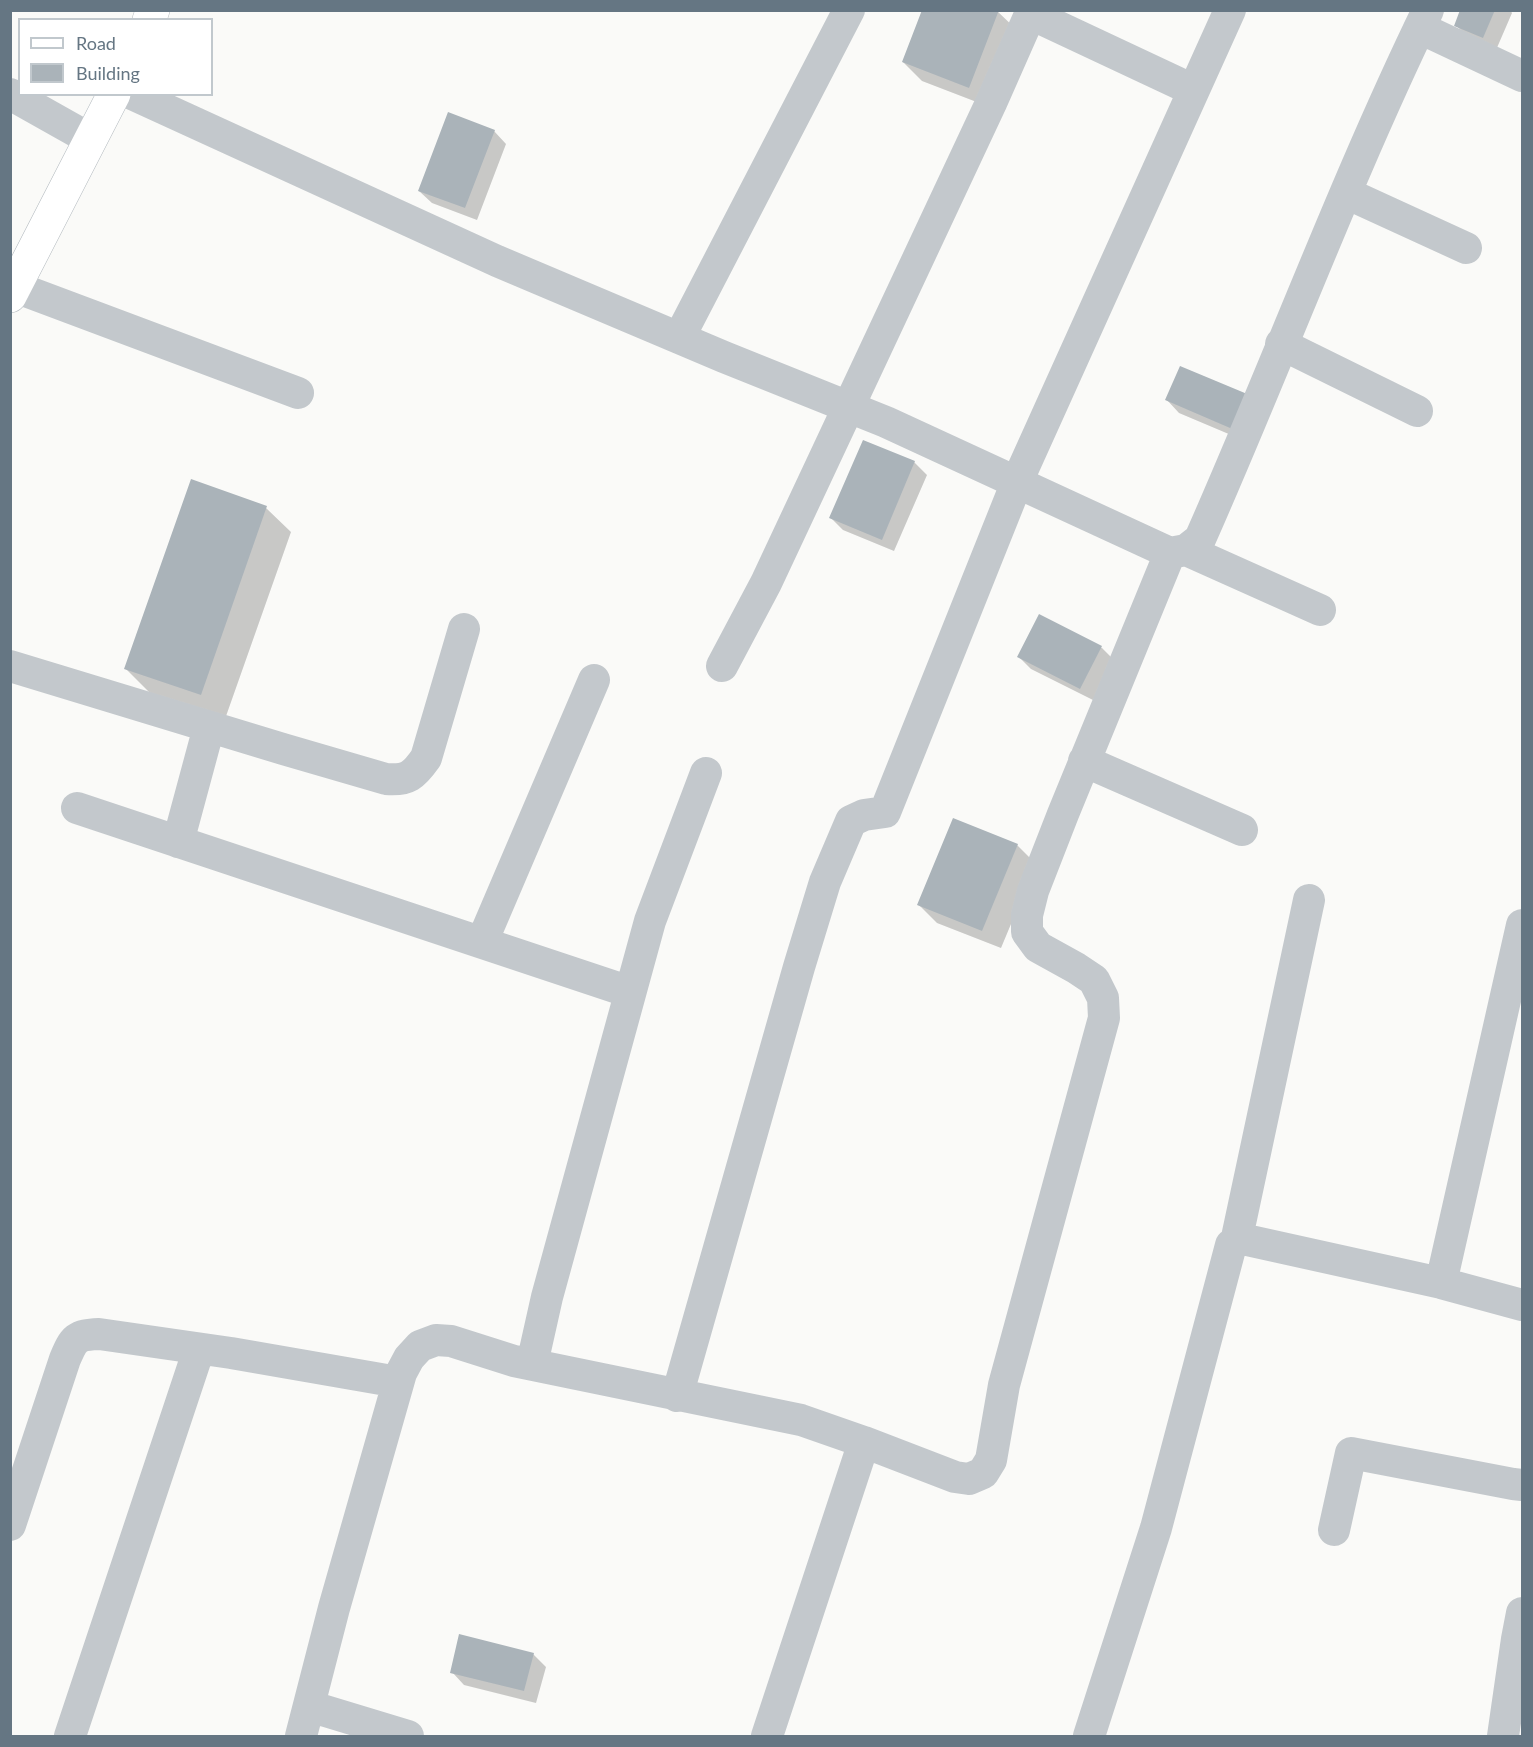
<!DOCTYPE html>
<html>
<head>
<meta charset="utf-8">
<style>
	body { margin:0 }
	#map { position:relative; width:1533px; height:1747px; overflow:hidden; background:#fafaf8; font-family:Lato,sans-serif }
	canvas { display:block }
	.frame { position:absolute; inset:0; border:12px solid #657683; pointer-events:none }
	.legend { position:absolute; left:18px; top:18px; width:195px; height:78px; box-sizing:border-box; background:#fff; border:2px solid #c1c8cd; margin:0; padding:8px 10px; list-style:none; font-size:18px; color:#657683 }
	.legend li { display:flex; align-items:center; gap:12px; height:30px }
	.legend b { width:30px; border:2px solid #c1c8cd }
</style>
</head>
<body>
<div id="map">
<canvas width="1533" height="1747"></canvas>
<div class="frame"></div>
<ul class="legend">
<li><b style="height:8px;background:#fff"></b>Road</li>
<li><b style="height:16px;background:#aab3b9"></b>Building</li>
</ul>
</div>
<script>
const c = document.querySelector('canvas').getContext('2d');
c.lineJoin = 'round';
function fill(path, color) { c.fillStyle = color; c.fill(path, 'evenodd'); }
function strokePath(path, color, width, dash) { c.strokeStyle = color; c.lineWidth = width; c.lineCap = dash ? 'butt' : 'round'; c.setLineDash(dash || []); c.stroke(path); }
const shadow = new Path2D(`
	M996,10l21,20 -30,76 -65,-25 -19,-19z
	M1462,10h48l2,3 -16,37 -28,-12 -12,-13z
	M494,131l12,13 -29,76 -45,-17 -13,-12z
	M1167,400l96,10 -13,33 -71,-30z
	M914,462l13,13 -33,76 -51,-21 -12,-12z
	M266,508l25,24 -66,187 -75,-26 -25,-25z
	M1040,616l62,32 12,12 -21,40 -62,-31 -12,-12z
	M1017,845l19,19 -35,84 -64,-25 -19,-19z
	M533,1654l13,13 -10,36 -72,-18 -12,-13z`);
const building = new Path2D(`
	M922,10h77l-30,78 -67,-26z
	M1460,10h35l-12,28 -29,-12z
	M448,112l47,18 -30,78 -47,-17z
	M1180,366l72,30 -15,35 -72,-31z
	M863,440l52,21 -33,79 -53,-22z
	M191,479l76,27 -66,189 -77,-26z
	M1039,614l63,32 -22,43 -63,-32z
	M953,818l65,26 -36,87 -65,-26z
	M459,1634l75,19 -10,38 -74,-18z`);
const street = new Path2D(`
	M1031,14l162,76
	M1420,28l102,48
	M10,94l80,45
	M132,94l365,167 227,96 162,65 284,131 16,-3 14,-11c78,-176 144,-356 228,-529
	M1346,193l120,55
	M15,287l283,106
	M679,338l170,-328
	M1281,344l136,67
	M1186,550l134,60
	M10,666l273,83 103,30c22,2 28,-4 40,-21l38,-129
	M722,666l44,-83 225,-480 41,-93
	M1084,761l158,69
	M77,808l553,184
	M178,842l31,-115
	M482,942l112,-262
	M1236,1242l73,-342
	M1441,1283l81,-358
	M532,1364l15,-67 103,-376 56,-148
	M677,1396l122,-429 26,-85 26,-61 13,-6 21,-3 132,-330 213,-472
	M10,1525l55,-166c9,-21 11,-24 34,-25l132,19 167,29
	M1334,1530l17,-77 162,31 9,1
	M309,1706l99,30
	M70,1736l129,-387
	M301,1736l33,-128 67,-235 8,-15 11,-12 16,-6 15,1 63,20 287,59 63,22 91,35 14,2 14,-6 8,-13 13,-75 100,-367 -1,-20 -9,-18 -18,-12 -38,-21 -11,-15v-17l6,-24 30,-77 107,-261
	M767,1736l97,-294
	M1089,1736l67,-208 75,-283 11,-6 199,44 81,22
	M1503,1736l14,-97 5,-26`);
const secondary = new Path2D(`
	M149,20l4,-10
	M10,296l104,-202`);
fill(shadow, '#0003');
fill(building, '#aab3b9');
strokePath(secondary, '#b3babf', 34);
strokePath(street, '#c3c8cc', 32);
strokePath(secondary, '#fff', 33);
</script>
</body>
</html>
